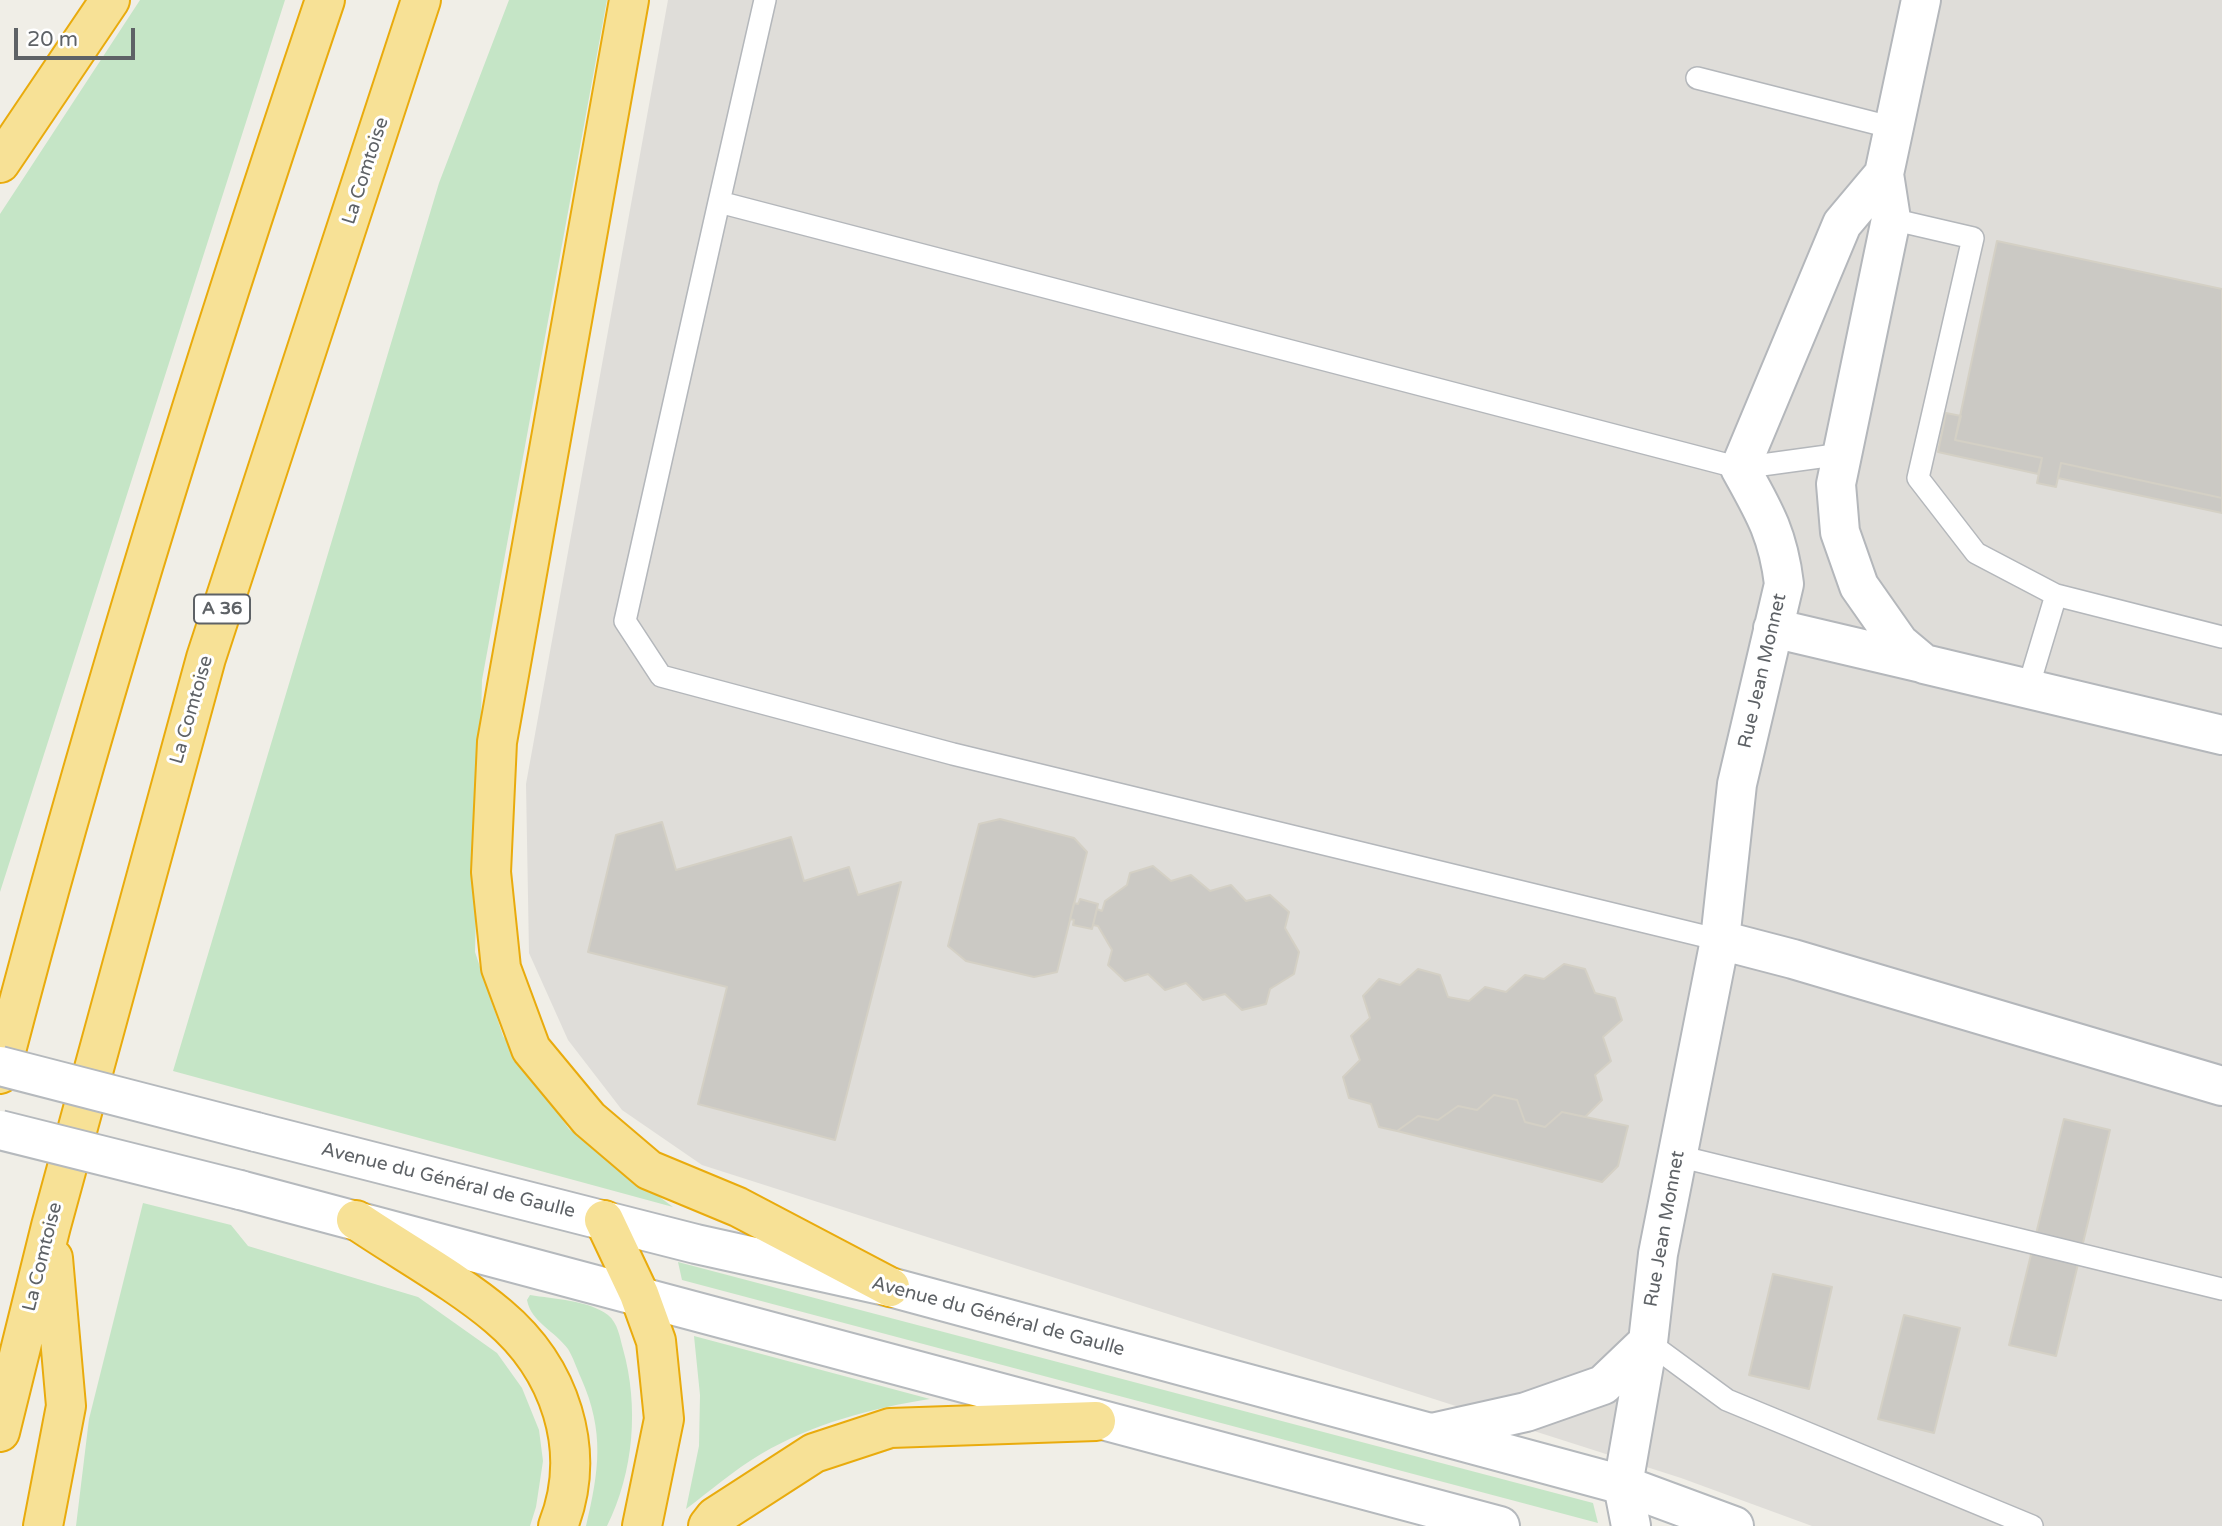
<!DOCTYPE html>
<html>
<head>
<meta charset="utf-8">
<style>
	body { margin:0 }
	#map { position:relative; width:2222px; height:1526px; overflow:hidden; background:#f0eee7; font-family:"Varela Round",sans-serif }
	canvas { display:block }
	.scale { position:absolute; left:14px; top:28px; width:121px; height:32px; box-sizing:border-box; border:4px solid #5e6266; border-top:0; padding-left:9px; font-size:21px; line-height:24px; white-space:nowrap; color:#5e6266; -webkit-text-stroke:5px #fff; paint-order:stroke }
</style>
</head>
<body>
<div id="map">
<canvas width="2222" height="1526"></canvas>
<div class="scale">20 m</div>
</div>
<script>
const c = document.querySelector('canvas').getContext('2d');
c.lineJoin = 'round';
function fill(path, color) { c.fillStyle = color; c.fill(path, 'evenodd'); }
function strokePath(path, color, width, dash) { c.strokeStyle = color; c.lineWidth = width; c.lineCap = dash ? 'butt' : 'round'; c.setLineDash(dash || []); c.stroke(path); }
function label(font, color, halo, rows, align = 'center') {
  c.font = font + ' "Varela Round",sans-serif'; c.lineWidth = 6; c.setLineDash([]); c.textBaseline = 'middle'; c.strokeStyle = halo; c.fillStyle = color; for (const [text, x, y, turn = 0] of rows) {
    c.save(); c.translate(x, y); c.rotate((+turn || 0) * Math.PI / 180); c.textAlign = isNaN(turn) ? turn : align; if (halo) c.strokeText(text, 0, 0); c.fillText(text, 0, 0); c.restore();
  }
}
const industrial = new Path2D(`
	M668,0h1554v1526h-410l-131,-48 -979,-313 -80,-55 -54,-70 -39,-87 -3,-169z`);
const green = new Path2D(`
	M140,0h145l-285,892v-678z
	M509,0h98l-125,680 -7,272 28,84 66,93 104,78 -500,-136 266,-888z
	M143,1203l88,22 17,21 170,51 79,56 25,35 17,42 4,31 -7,46 -6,19h-454l13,-107z
	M678,1262l915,241 5,20 -916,-243z
	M530,1295c24,4 58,5 78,20 10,8 12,23 15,34 16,57 11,123 -16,177h-21c13,-55 19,-94 -5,-148 -4,-9 -8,-21 -13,-29 -13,-18 -37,-27 -41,-49z
	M694,1336l236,63c-58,9 -118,25 -169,55 -27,16 -51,37 -75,55l13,-63 1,-51z`);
const building = new Path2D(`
	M1997,241l225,48v209l-161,-35 -5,24 -19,-4 5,-25 -87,-18z
	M1946,413l15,3 -6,24 87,18 -4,16 -100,-22z
	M2061,463l161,35v15l-164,-35z
	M1000,819l74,19 13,14 -30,120 -23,5 -68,-16 -18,-15 31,-122z
	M662,822l14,48 115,-33 13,44 45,-14 9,28 43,-13 -66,258 -137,-36 29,-117 -139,-35 28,-117z
	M1153,866l18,15 20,-6 19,16 21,-6 15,16 24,-6 19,17 -4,16 14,24 -5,22 -24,15 -4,15 -24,6 -17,-16 -22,6 -17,-17 -21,7 -17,-16 -23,7 -17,-16 4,-15 -14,-24 -5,-1 4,-16 5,2 3,-10 22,-16 3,-12z
	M1080,899l18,5 -6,25 -19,-4 1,-5 -4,-1 4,-16 4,1z
	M1564,964l21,5 10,24 20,5 7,22 -19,17 8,24 -16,14 7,25 -17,17 -23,-5 -17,15 -20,-5 -8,-22 -23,-5 -17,15 -19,-4 -20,14 -20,-4 -21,15 -18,-4 -8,-23 -22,-6 -6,-21 17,-17 -9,-24 19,-18 -7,-22 16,-17 21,6 18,-16 22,6 8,22 21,4 16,-14 21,5 19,-17 19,4z
	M1494,1095l23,5 8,22 20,5 17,-15 66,14 -10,40 -16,16 -205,-51 21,-15 20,4 20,-14 19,4z
	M2064,1119l46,11 -54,226 -47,-11z
	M1773,1274l59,13 -23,102 -60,-14z
	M1904,1315l56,13 -26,105 -56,-14z`);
const service = new Path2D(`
	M765,0l-46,202 1021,266 102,-14
	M1697,78l197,50
	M719,202l-94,419 36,55 292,78 767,186
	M1891,219l82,19 -55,240 58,75 80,42 -28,93
	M2056,595l166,42
	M1678,1156l544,133
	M1648,1342l79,58 305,126`);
const minor = new Path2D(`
	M1884,174l7,45 -55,265 4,48 19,54 40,57 25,21 298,71
	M1773,628l149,35
	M1720,940l73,19 429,127
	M1432,1433l94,-21 77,-27 45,-43
	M1631,1526l-8,-41 25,-143 10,-88 62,-314 17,-156 47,-200c-6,-50 -20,-73 -44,-116l102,-244 42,-50 37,-174`);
const secondary = new Path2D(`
	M256,1132l440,112 194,43 733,198 111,41
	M240,1190c421,109 839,227 1260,336`);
const motorway = new Path2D(`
	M629,0l-132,742 -6,130 10,96 30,81 58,70 60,51 89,37 152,80
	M0,163l110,-163
	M0,1074c94,-363 205,-719 325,-1074
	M356,1220c44,30 102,62 142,96 62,52 90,134 60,210
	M604,1220l35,74 17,47 8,78 -22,107
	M0,1432l51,-206 155,-568 215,-658
	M43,1526l23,-120 -13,-148
	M708,1526l7,-9 99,-64 76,-25 206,-7`);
const secondaryBridge = new Path2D(`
	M0,1066l256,66
	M0,1130l240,60`);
const shields = [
	[222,609,56]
];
const shieldNames = [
	["A 36",222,609]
];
const streetNames = [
	["La Comtoise",366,171,-72],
	["Rue Jean Monnet",1763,671,-77],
	["La Comtoise",192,710,-74],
	["Avenue du Général de Gaulle",448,1181,14],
	["Rue Jean Monnet",1665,1229,-80],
	["La Comtoise",43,1257,-76],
	["Avenue du Général de Gaulle",998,1317,15]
];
fill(industrial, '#dfddd9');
fill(green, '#c5e5c6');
fill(building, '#cbc9c4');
strokePath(building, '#d4d0c5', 2);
strokePath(service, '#b4b7bb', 24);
strokePath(minor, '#b4b7bb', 42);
strokePath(secondary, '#b5b9bd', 42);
strokePath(motorway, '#e9ab0d', 42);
strokePath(service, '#fff', 21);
strokePath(minor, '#fff', 38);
strokePath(secondary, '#fff', 38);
strokePath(motorway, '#f7e196', 38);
strokePath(secondaryBridge, '#b5b9bd', 42, []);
strokePath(secondaryBridge, '#fff', 38);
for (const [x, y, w] of shields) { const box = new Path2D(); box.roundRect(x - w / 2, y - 14.5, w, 29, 5); c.fillStyle = '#fff'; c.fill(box); strokePath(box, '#5e6266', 2); }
label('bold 18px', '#5e6266', null, shieldNames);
label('19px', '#5e6266', '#fff', streetNames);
</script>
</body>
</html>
